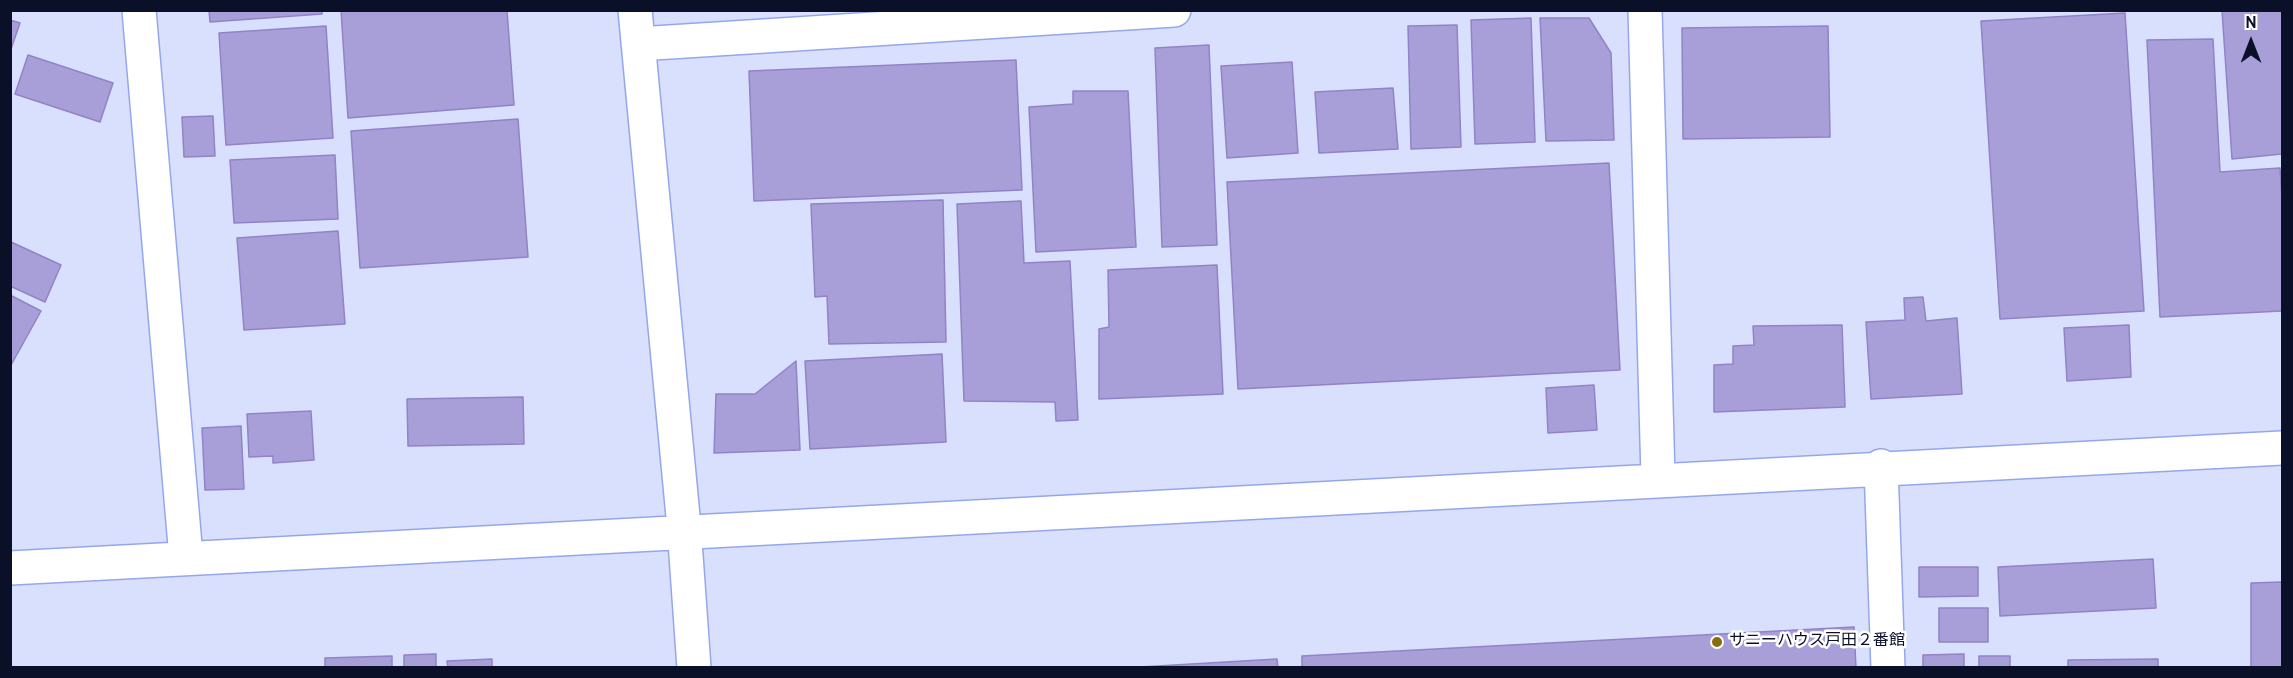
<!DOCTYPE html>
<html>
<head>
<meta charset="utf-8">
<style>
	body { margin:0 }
	#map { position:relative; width:2293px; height:678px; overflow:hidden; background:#d8e0fd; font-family:Overpass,sans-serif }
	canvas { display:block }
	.frame { position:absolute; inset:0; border:12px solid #0b1029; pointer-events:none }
	.north { position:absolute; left:2221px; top:12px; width:60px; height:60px; -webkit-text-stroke:4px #fff; paint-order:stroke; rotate:0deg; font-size:16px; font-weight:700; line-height:24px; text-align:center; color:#0b1029 }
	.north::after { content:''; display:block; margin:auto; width:21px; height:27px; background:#0b1029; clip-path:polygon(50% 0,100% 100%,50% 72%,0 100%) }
</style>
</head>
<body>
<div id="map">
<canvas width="2293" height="678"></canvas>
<div class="frame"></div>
<div class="north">N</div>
</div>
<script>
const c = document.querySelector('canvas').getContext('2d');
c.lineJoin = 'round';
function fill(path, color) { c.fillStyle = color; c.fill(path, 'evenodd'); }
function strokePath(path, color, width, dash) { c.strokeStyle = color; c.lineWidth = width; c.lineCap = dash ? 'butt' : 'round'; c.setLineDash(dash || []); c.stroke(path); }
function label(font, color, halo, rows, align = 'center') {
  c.font = font + ' Overpass,"Noto Sans JP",sans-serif'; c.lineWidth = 5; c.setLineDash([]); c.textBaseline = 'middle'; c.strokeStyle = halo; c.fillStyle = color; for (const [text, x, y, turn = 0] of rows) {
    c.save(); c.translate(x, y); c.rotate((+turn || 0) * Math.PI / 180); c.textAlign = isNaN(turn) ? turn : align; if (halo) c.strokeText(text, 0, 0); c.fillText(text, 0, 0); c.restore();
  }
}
const building = new Path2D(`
	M209,10h113v4l-112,8z
	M341,10h166l7,95 -166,13z
	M2222,10h60v144l-50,5z
	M2125,13l19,298 -144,8 -19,-298z
	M1531,18l4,124 -60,2 -4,-124z
	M1540,18h49l22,35 3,87 -68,1z
	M10,20l10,3 -10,29z
	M1457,25l4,122 -50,2 -3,-123z
	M326,26l7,112 -107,7 -7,-112z
	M1828,26l2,111 -147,2 -1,-111z
	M2213,39l7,133 60,-4 2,31v112l-122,6 -13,-277z
	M1209,45l8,200 -55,2 -7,-199z
	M28,55l85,28 -13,39 -85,-28z
	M1016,60l6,130 -268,11 -5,-130z
	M1292,62l6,91 -71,5 -6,-92z
	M1393,88l5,61 -79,4 -4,-61z
	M1073,91h55l8,156 -100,5 -7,-145 44,-3z
	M213,116l2,40 -31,1 -2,-40z
	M518,119l10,138 -168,11 -9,-137z
	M335,155l3,64 -104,4 -4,-63z
	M1609,163l11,207 -382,19 -11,-207z
	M943,200l3,142 -117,2 -2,-48 -12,1 -4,-93z
	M1021,201l3,62 46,-2 8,159 -22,1 -1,-19 -91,-1 -7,-197z
	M338,231l7,93 -101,6 -7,-92z
	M11,242l50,23 -16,37 -35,-16z
	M1217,265l6,129 -124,5v-70l10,-2 -1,-57z
	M10,295l31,16 -31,56z
	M1923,297l3,24 31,-3 5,76 -91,5 -5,-77 39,-2 -1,-22z
	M1842,325l3,82 -131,5v-47l19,-1v-18l21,-1 -1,-19z
	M2129,325l2,52 -64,4 -3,-53z
	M942,354l4,88 -136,7 -5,-88z
	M796,361l4,89 -86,3 2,-59h39z
	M1594,385l3,45 -49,3 -2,-45z
	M523,397l1,47 -116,2 -1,-47z
	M311,411l3,49 -41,3v-7l-24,1 -2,-43z
	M241,426l3,63 -39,1 -3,-62z
	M2153,559l3,49 -156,8 -2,-49z
	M1919,567h59v29l-59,1z
	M2282,582v86h-31v-85z
	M1939,608h49v34h-49z
	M1854,627l2,41h-554v-12z
	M436,654v14h-32v-13z
	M1964,654v14h-41v-13z
	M392,656v12h-67v-10z
	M1979,656h31v12h-31z
	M492,659v9h-44l-1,-7z
	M1277,659l1,9h-155z
	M2158,659v9h-90v-8z`);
const minor = new Path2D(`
	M139,10l47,547
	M635,10l49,517 10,141
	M1645,10l13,467
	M638,44l536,-34
	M1881,466l7,202
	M10,568c758,-45 1515,-87 2272,-120`);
const markers = [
	[1717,642,6,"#876e0d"]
];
const poiNames = [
	["サニーハウス戸田２番館",1729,642]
];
fill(building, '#a99fd8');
strokePath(building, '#9083c7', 1.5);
strokePath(minor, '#95a7eb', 36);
strokePath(minor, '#fff', 33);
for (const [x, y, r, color] of markers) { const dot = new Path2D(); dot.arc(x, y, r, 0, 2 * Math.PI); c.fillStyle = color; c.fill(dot); strokePath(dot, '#fff', 2); }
label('16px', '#0b1029', '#fff', poiNames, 'left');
</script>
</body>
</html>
